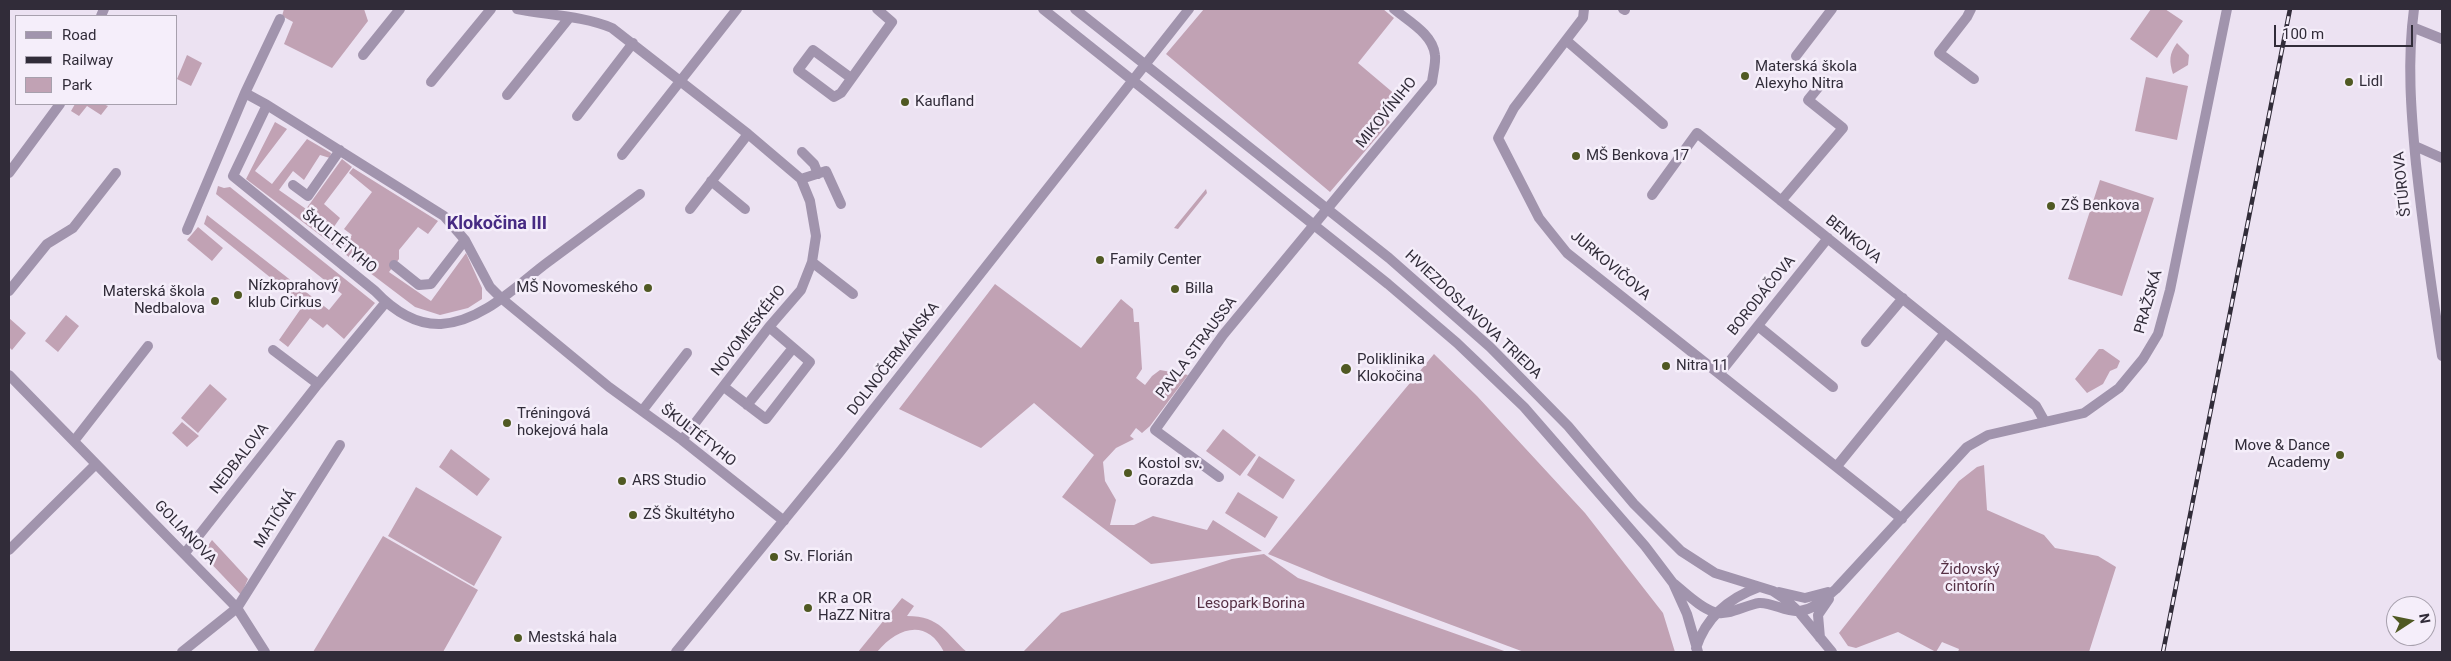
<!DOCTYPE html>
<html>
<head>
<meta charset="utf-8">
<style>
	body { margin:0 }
	#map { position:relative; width:2451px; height:661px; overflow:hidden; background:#ece2f2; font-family:Roboto,sans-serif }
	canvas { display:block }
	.frame { position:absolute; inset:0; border:10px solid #312c39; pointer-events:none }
	.legend { position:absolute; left:15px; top:15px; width:162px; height:90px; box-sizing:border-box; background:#f5eefa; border:1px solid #a7a0ad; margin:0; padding:6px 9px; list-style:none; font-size:15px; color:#312c39 }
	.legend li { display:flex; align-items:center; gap:10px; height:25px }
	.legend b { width:25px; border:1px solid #a7a0ad }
	.north { position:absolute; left:2386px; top:596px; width:50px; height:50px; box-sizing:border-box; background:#f5eefa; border:1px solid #a7a0ad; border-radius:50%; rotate:79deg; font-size:14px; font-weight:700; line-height:20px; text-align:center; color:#312c39 }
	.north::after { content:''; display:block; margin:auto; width:18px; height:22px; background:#505923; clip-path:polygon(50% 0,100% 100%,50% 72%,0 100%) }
	.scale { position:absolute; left:2274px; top:25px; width:139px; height:22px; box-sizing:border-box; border:2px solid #312c39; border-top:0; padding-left:6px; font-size:15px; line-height:18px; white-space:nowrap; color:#312c39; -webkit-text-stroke:4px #f5eefa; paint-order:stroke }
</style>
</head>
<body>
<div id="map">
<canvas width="2451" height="661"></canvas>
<div class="frame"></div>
<ul class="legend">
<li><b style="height:6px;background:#a194ad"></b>Road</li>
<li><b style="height:6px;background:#312c39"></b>Railway</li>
<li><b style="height:14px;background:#c1a2b4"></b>Park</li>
</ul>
<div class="north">N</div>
<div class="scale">100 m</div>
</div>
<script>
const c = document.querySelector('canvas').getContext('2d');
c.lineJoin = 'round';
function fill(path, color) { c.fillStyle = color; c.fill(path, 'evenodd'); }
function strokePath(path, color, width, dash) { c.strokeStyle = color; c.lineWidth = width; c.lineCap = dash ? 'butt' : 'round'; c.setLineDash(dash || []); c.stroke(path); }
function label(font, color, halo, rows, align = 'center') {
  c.font = font + ' Roboto,sans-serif'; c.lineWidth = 5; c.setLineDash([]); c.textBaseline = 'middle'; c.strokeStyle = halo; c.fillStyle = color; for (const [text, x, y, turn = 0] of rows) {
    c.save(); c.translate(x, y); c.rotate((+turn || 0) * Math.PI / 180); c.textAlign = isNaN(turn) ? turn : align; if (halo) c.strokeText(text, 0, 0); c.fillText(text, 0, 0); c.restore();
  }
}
const green = new Path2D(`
	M284,9h80l4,12 -36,47 -48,-24 9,-22 -11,-6z
	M1204,9h179l11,9 -36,45 39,33 -12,21 5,5 -60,70 -164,-138z
	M2151,9h14l18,12 -26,37 -27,-19z
	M2177,43l12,12 -1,10 -15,9c-4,-13 -4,-20 4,-31z
	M187,55l15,8 -11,23 -14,-7z
	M2146,77l42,9 -11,54 -42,-9z
	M75,104h28l5,2 -7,9 -14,-9 -8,10 -8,-5z
	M275,122l12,7 -32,42 17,13 35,-45 24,14 -1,5 -10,-3 -16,25 -11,-9 -14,19 27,19 36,-50 10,8 -28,37 16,14 -11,16 13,12 10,-11 -8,-6 28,-37 -23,-19 4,-5 85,53 -10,13 -10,-7 -19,23v9l-10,13 42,29 35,-48 16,35v11l-14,9 -28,7 -25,-8 -169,-128z
	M2100,180l54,18 -32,98 -54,-17z
	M218,186l6,2 6,-1 145,116 -31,36 -17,-15 -4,4 -13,-10 -22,29 -9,-7 23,-33v-4l-98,-79 3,-9 122,95 13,-16 -126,-100z
	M1206,189l1,4 -29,36 -4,-1z
	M198,227l25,21 -11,13 -25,-21z
	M995,284l86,64 40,-49 12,10 1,13h5l3,47 -6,9 9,7 7,-9 8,-6 28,5 -38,51 -8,7 -6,-5 -6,8 4,3 -18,9 -13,14 2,19 11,19 -6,25h24l19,-9 54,14 6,-10 49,31 -111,13 -89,-67 32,-42 -60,-52 -53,45 -82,-39z
	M66,315l13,11 -21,26 -13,-11z
	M9,318l17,15 -14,17 -3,-3z
	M2099,349h4l17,12 -3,7 -7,3 -7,13 -16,9 -12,-14z
	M1434,354l43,42 108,117 78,100 12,39h-151l-193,-72 -63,-26z
	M210,384l17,15 -29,34 -17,-15z
	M182,422l17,14 -12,11 -15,-14z
	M1223,429l33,26 -16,21 -34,-25z
	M451,449l39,30 -13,17 -38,-29z
	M1259,456l36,24 -12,19 -36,-24z
	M1984,465l3,45 57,25 11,13 43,8 18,11 -27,85h-131l1,-3 -17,-7 -6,10 -38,-20 -42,16 -8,-2 -9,-13 120,-152 18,-14z
	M416,487l86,50 -28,49 -86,-50z
	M1238,492l40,25 -13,21 -40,-25z
	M383,536l95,54 -35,62h-130z
	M212,540l36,39 -7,16 -39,-41z
	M1264,554l34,24 209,74h-484l38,-39 171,-54z
	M902,598l12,8 -7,10c34,0 39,18 60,36h-23c-17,-34 -46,-25 -67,0h-19z`);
const minor = new Path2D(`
	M517,9c31,6 66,7 95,19l136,106 53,45 9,22 6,35 -4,26 -11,28 -32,37 -87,113
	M1043,9l345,275 69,59 67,64 121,139 28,37 14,31 11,38
	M1075,9l314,249 101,89 78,79 66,78 47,47 34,22 58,18 12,8 14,13 33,40
	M1584,9l-1,9 -69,90 -16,30 41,80 28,35 335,266
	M1623,9l2,1
	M1971,9l-4,8 -28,36 35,26
	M2414,9c-7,52 -3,103 2,155 7,64 16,128 26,192
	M101,16l3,-7
	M2412,27l30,12
	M1567,41l96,83
	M363,55l37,-46
	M1796,56l36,-47
	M851,78l-38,-28 -15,20 36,27 7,-4 51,-71 -15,-13
	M431,82l60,-73
	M245,93l35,-74
	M507,95l62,-77
	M577,116l56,-73
	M2415,146l27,12
	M802,152l12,12 4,10
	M622,155l115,-146
	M9,173l51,-69
	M801,179l25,-8 15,33
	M711,181l34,28
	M293,185l15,11 32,-46
	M640,194c-30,22 -61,45 -92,68 -31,23 -66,60 -107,62 -26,1 -49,-15 -66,-33l-142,-115 34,-71 177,111 21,24 25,47 11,11 108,89 73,53 102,81
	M1652,195l45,-62 339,273 9,16
	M1781,201l62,-73 -35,-28 13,-16
	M690,209l58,-75
	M187,230l58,-137 22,12
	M812,262l41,32
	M394,265l25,20 12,-1 34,-44
	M9,291l38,-47 26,-16 43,-55
	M1758,326l75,61
	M1866,342l37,-44
	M273,350l45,34
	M1720,373l108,-135
	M9,375l228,233 28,44
	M724,387l42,32 44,-57 -41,-35
	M747,405l46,-57
	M642,411l45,-58
	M74,441l74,-95
	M1837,466l108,-133
	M1219,477l-64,-47 68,-95 209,-253c1,-9 4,-19 3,-27 -2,-21 -27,-34 -41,-46
	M9,550l87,-86
	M185,553l133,-169 68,-82
	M1673,583c13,10 26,24 41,29 13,5 31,-7 45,-9 13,-1 28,10 41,8 15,-2 25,-13 36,-22l131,-142 21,-12 96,-22 35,-25 24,-29 15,-25 12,-44 57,-281
	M1779,592l26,6 23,-6
	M1820,638l-2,-23 11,-16
	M1696,648c10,-31 33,-50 63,-61
	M182,652l55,-44 103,-163
	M676,652l163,-199 350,-444`);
const rail = new Path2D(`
	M2163,652l127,-643`);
const markers = [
	[1745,76,5,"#505923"],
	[2349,82,5,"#505923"],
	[905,102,5,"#505923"],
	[1576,156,5,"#505923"],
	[2051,206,5,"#505923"],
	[1100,260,5,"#505923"],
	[648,288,5,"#505923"],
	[1175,289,5,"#505923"],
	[238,295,5,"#505923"],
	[215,301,5,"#505923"],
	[1666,366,5,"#505923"],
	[1346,369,6,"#505923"],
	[507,423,5,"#505923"],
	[2340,455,5,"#505923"],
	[1128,473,5,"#505923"],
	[622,481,5,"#505923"],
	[633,515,5,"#505923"],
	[774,557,5,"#505923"],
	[808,608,5,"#505923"],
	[518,638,5,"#505923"]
];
const poiNames = [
	["Materská škola",1755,67],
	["Alexyho Nitra",1755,84],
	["Lidl",2359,82],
	["Kaufland",915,102],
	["MŠ Benkova 17",1586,156],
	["ZŠ Benkova",2061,206],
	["Family Center",1110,260],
	["Nízkoprahový",248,286],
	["klub Cirkus",248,303],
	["MŠ Novomeského",638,288,"right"],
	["Billa",1185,289],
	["Materská škola",205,292,"right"],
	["Nedbalova",205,309,"right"],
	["Poliklinika",1357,360],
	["Klokočina",1357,377],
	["Nitra 11",1676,366],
	["Tréningová",517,414],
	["hokejová hala",517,431],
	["Move & Dance",2330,446,"right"],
	["Academy",2330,463,"right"],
	["Kostol sv.",1138,464],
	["Gorazda",1138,481],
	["ARS Studio",632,481],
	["ZŠ Škultétyho",643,515],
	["Sv. Florián",784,557],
	["KR a OR",818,599],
	["HaZZ Nitra",818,616],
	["Mestská hala",528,638]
];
const streetNames = [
	["MIKOVÍNIHO",1387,113,-51],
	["ŠTÚROVA",2403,184,-96],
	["BENKOVA",1853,240,39],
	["ŠKULTÉTYHO",339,242,39],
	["JURKOVIČOVA",1610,266,40],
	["BORODÁČOVA",1762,296,-51],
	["PRAŽSKÁ",2149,302,-74],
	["HVIEZDOSLAVOVA TRIEDA",1473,315,43],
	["NOVOMESKÉHO",749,331,-52],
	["PAVLA STRAUSSA",1197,348,-53],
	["DOLNOČERMÁNSKA",894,359,-52],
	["ŠKULTÉTYHO",698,436,38],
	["NEDBALOVA",240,459,-52],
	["MATIČNÁ",276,519,-58],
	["GOLIANOVA",185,533,46]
];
const parkNames = [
	["Židovský",1970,570],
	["cintorín",1970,587],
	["Lesopark Borina",1251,604]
];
const quarterNames = [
	["Klokočina III",497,224]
];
fill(green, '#c1a2b4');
strokePath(minor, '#a194ad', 10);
strokePath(rail, '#312c39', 4.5);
strokePath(rail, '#f5eefa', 2.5, [8]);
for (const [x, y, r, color] of markers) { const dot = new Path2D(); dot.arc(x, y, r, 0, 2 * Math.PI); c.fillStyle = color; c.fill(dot); strokePath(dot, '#f5eefa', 2); }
label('15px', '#312c39', '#f5eefa', poiNames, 'left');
label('15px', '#312c39', '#f5eefa', streetNames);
label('15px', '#563145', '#f5eefa', parkNames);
label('bold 18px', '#472a83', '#f5eefa', quarterNames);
</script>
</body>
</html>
